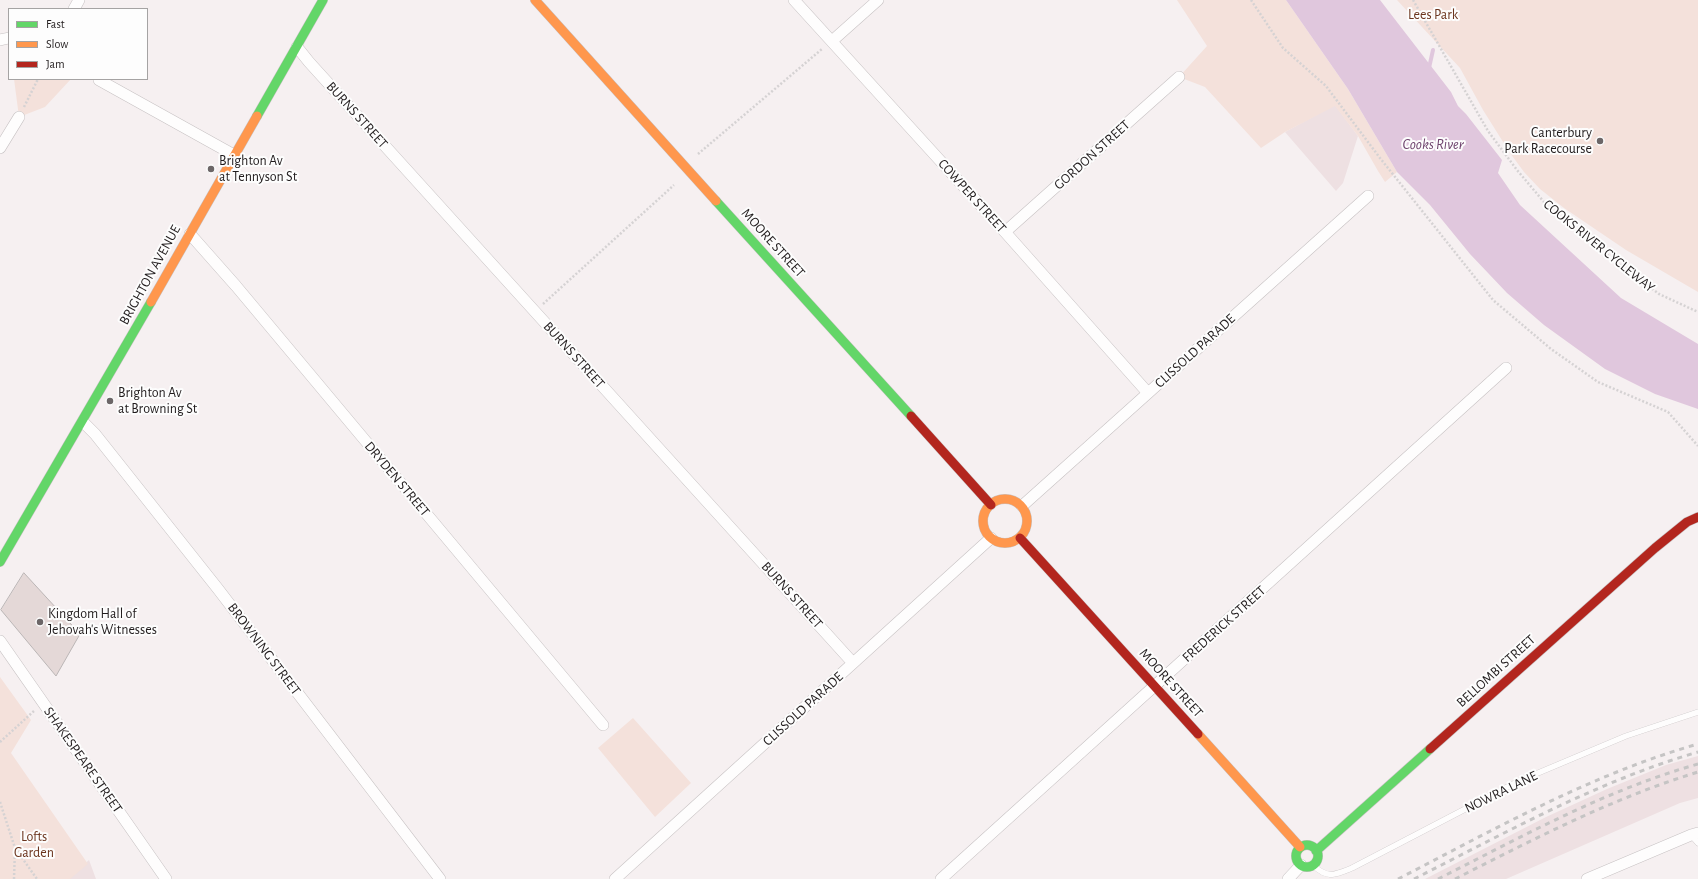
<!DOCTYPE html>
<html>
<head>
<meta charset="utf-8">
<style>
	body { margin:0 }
	#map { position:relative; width:1698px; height:879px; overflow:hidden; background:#f6f0f1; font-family:"Alegreya Sans",sans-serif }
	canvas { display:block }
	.legend { position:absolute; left:8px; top:8px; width:140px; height:72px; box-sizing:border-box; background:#fdfdfd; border:1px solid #a5a3a3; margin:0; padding:5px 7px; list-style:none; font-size:12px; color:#211c1d }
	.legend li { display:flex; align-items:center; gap:8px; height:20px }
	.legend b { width:20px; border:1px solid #a5a3a3 }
</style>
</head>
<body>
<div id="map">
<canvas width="1698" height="879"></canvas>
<ul class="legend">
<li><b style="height:5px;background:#63d668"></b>Fast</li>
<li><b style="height:5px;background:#ff974d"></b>Slow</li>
<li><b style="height:5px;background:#b3261e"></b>Jam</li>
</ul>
</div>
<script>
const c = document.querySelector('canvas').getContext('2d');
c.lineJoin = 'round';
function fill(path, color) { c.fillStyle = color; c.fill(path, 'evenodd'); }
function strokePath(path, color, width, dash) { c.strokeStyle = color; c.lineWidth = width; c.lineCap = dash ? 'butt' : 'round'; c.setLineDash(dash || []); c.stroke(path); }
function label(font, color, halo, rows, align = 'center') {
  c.font = font + ' "Alegreya Sans",sans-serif'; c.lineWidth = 4; c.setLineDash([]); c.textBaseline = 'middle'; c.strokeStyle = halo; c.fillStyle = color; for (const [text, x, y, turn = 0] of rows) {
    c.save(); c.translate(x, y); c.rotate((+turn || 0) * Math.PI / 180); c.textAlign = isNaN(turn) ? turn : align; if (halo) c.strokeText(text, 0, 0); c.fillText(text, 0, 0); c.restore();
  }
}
const built = new Path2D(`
	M1335,105l23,31 -15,47 -7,8 -51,-59z
	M1698,756v42l-18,5 -174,76h-81l121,-62 61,-28 59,-24z
	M89,860l7,19h-28z`);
const green = new Path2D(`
	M1177,0h109l62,89 49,83 -12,10 -7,-11 -20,-35 -23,-30 -50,26 -24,16 -56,-61 -26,-10 28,-31z
	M1397,0h301v292l-72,-42 -62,-42 -24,-19 -16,-17 -14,-19 -27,-43 -23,-42z
	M14,79h57l-26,28 -26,10z
	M0,677l31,43 -20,33 77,111 -18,15h-70z
	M633,718l58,65 -36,34 -57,-69z`);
const water = new Path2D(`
	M1286,0h94l71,92 7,14 8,8 36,46 -4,13 22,32 101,93 77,46v65l-43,-15 -50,-25 -61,-44 -37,-32 -37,-39 -40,-49 -33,-33 -49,-83z`);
const stream = new Path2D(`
	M1429,68l4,-18`);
const building = new Path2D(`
	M24,573l56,61 -24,42 -55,-66z`);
const path = new Path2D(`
	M1251,0l32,48 43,38 54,72 113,142 58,49 47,33 70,30 30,34
	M1413,0l75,131 29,39 32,38 57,46 53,40 39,18
	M24,107l14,-28
	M698,154l124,-105
	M543,304l131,-119
	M0,742l35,-32
	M0,802l15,46 22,31
	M14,879l1,-31`);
const lane = new Path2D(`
	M1691,835l7,8
	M1313,865c14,14 22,10 39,3l167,-87 107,-45 72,-24`);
const street = new Path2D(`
	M794,0l211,232 143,161
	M74,9l5,-9
	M0,40l9,-2
	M832,41l46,-41
	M297,47l12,15 544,601
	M99,80l135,75
	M0,148l19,-31
	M1005,232l174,-155
	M190,234l46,52 367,439
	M83,422l12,12 123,155 222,290
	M1022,506l346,-310
	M0,641l166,238
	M615,879l376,-341
	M941,879l565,-511
	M1288,879l13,-14
	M1587,879l104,-44 7,-2`);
const fast = new Path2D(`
	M257,116l66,-116
	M716,201l195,215
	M0,562l151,-260
	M1296 856a11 11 0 1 1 22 0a11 11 0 1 1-22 0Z
	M1316,851l114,-102`);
const slow = new Path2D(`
	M535,0l181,201
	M151,302l106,-186
	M983 521a22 22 0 1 1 44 0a22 22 0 1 1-44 0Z
	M1198,734l102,113`);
const jam = new Path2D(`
	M911,416l80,89
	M1020,538l178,196
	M1430,749l225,-201 32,-26 11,-5`);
const rail = new Path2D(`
	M1398,879c97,-50 194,-105 300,-135
	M1414,879c93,-47 184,-98 284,-127
	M1438,879c85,-43 168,-89 260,-115
	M1455,879c79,-40 158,-81 243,-107`);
const markers = [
	[1600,141,4,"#6c6667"],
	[211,169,4,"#6c6667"],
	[110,401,4,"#6c6667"],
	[40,622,4,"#6c6667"]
];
const parkNames = [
	["Lees Park",1433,15],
	["Lofts",34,837],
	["Garden",34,853]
];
const streetNames = [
	["BURNS STREET",357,115,48],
	["GORDON STREET",1092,155,-42],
	["COWPER STREET",972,196,48],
	["MOORE STREET",773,243,48],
	["COOKS RIVER CYCLEWAY",1599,246,39],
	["BRIGHTON AVENUE",150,275,-61],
	["CLISSOLD PARADE",1195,351,-42],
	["BURNS STREET",574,355,48],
	["DRYDEN STREET",397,479,50],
	["BURNS STREET",792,595,48],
	["FREDERICK STREET",1224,624,-42],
	["BROWNING STREET",264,649,53],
	["BELLOMBI STREET",1496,671,-42],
	["MOORE STREET",1171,683,48],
	["CLISSOLD PARADE",803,709,-42],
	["SHAKESPEARE STREET",83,760,55],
	["NOWRA LANE",1501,792,-26]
];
const poiNames = [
	["Canterbury",1592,133,"right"],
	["Park Racecourse",1592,149,"right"],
	["Brighton Av",219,161],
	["at Tennyson St",219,177],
	["Brighton Av",118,393],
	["at Browning St",118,409],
	["Kingdom Hall of",48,614],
	["Jehovah's Witnesses",48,630]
];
const waterNames = [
	["Cooks River",1433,144]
];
fill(built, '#eee0e2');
fill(green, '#f4e1db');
fill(water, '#e0c7dd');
strokePath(stream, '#e0c7dd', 4);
fill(building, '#e4d8d7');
strokePath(building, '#bab5b5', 1);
strokePath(lane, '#c6c1c2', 6);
strokePath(street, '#c6c1c2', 12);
strokePath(fast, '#c6c1c2', 10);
strokePath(slow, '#c6c1c2', 10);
strokePath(jam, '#c6c1c2', 10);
strokePath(path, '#d5d2d3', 2.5, [2, 2]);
strokePath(lane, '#fefdfd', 5.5);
strokePath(street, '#fefdfd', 11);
strokePath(fast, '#63d668', 9);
strokePath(slow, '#ff974d', 9);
strokePath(jam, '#b3261e', 9);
strokePath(rail, '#c5c4c4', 3, [5, 5]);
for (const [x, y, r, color] of markers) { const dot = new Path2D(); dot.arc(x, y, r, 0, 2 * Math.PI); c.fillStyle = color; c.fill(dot); strokePath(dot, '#fdfdfd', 1.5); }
label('14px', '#6b341d', '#fdfdfd', parkNames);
label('14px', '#211c1d', '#fdfdfd', streetNames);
label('14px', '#211c1d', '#fdfdfd', poiNames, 'left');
label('italic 15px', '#6e436d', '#fdfdfd', waterNames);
</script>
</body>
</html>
